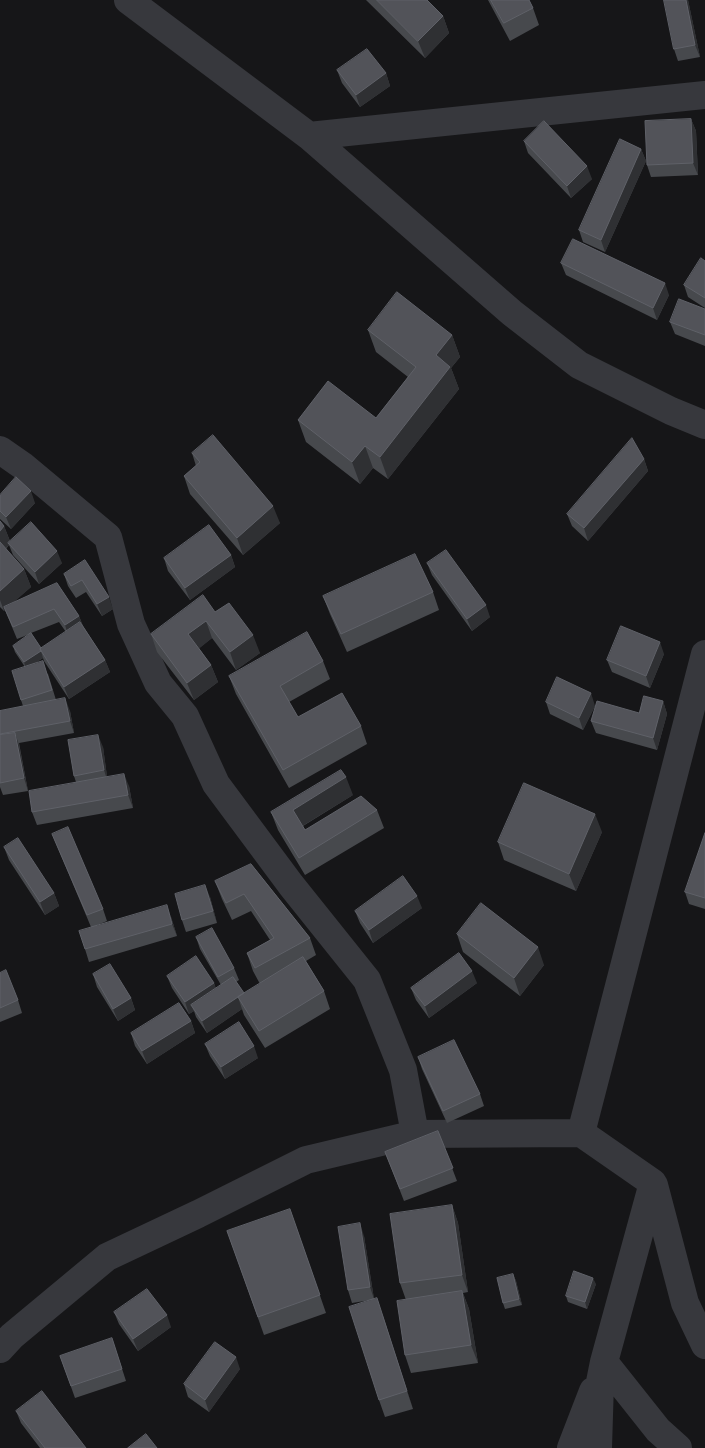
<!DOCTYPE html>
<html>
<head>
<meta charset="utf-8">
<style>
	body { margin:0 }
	canvas { display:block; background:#161618 }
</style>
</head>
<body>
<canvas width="705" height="1448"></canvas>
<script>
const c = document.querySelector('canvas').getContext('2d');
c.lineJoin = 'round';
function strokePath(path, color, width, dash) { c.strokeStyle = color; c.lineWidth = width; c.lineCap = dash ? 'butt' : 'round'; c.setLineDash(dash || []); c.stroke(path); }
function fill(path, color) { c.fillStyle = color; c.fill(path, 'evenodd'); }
const minor = new Path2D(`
	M128,0l181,136 396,-41
	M309,136l203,177 67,52 92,46 34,14
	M0,450l23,16 85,71 23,87 27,59 27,33 31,68 75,101 76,95 36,90 12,64
	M581,1133l124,-479
	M654,1185l31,118 20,42
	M0,1349l12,-13 95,-79 91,-43 108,-54 109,-26 166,-1 72,50 -49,179 -4,20 -2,66
	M604,1362l54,68 20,18
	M571,1448l22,-57`);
const wall = new Path2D(`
	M366,0h61l16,16 6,17 -24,25z
	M488,0h41l4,8 6,17 -29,16z
	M664,0h24l12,57 -22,4 -4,-12z
	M337,70l49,3 4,13 -30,21 -18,-24z
	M691,119l5,12 2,44 -47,2 -4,-12z
	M524,141l68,38 -21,19 -43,-45z
	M641,149l5,12 -41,91 -22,-10 -4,-12z
	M705,261v47l-17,-11 -4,-12z
	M561,263l108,32 -12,25 -91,-45z
	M705,309v37l-30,-12 -5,-12z
	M368,330l84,5 8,22 -9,11 8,21 -71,90 -15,-11 -13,16 -54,-42 -8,-22 78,-2 32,-41 -32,-25z
	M192,453l88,70 -37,32 -53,-61 -6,-18 12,-10z
	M644,459l4,12 -60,70 -16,-15 -5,-12z
	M0,495l35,8 -24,26 -11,-10z
	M0,521l4,5 6,15 52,22 -23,21 -26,-29 -4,-10 -3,4 18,20 7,18 -19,16 45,-20 22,33 4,10 22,34 5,12 -41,27 -25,-38 -1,-3 -11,7 16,9 8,26 14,11 4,22 -55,10 9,48 -25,4 -3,-8v-76l23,-5 -2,-6 4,-33 -10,-15 -2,-6 17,-12 -13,5 -12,-29 -1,1 -4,-4zM59,622l7,10 -25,16 -10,-15z
	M231,555l4,12 -45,33 -22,-29 -4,-13z
	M85,560l28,49 -11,7 -16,-24 -10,6 -8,-12 -4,-12z
	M427,563l63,54 -18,14 -40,-56z
	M433,592l6,18 -92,42 -17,-38 -7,-18z
	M215,612l45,41 -24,17 -24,-32 -13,10 12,17 7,17 -24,18 -37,-48 -6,-18z
	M664,654l-14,34 -38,-16 -5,-12z
	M323,661l7,18 -41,23 9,15 63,9 6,18 -78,44 -53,-94 -7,-18z
	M663,701l4,13 -10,36 -61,-17 -5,-12 48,-8z
	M546,702l49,4 -12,24 -33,-16z
	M103,747l4,30 22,9 4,22 -96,17 -5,-13 44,-30 -2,-6z
	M353,795l-50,31 2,4 72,-20 7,18 -79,47 -27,-45 -7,-18z
	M602,832l-26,59 -72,-31 -6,-18z
	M705,833v76l-16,-5 -4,-12z
	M52,834l51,75 4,12 -12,5 76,-9 6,19 -88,26 -4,-13 6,-22 -34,-81z
	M4,847l50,46 5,13 -14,9 -36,-55z
	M251,864l59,74 6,17 -10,6 18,30 6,18 -65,39 -21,-33 -2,-6 -35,24 -11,-16 -2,-6 -5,3 -17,-26 -5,-12 47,7 2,6 5,-4 -21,-36 -4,-12 38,31 5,12 -3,2 8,11 16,-9 -7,-13 -6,-18 23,-13 -19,-29 -19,9 -10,-21 -7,-18z
	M210,897l7,26 -31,9 -4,-12z
	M422,908l-49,35 -13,-20 -5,-12z
	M457,934l87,31 -24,31 -57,-44z
	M0,973l18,27 4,13 -22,9z
	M93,974l38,24 4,12 -17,11 -21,-34z
	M477,983l-48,35 -13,-18 -5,-12z
	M191,1021l4,12 -48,31 -12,-18 -4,-13z
	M205,1044l53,14 -33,21 -15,-23z
	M418,1057l62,37 4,12 -37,17 -25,-54z
	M438,1131l19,50 -53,20 -19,-49z
	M452,1205l6,18 10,69 -5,1 6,16 9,54 -67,10 -6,-18 1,-55 -6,-17z
	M290,1209l36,104 -62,22 -37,-104z
	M364,1236l10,63 9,17 30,93 -28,8 -6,-17 -8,-100 -19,3 -4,-13z
	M513,1274l3,7 6,24 -17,4 -2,-6z
	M596,1284l-9,25 -19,-7 -2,-6z
	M114,1312l57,15 -33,24 -19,-27z
	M112,1338l14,43 -51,17 -15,-42z
	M240,1369l-31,43 -21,-15 -4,-13z
	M16,1411l70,37h-46l-19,-25z`);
const shadedWall = new Path2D(`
	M686,0h2l12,57 -5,-12z
	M443,16l6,17 -24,25 -7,-17z
	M386,73l4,13 -30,21 -4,-12z
	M691,119l5,12 2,44 -5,-12z
	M641,149l5,12 -41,91 -4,-12z
	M587,166l5,13 -21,19 -4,-12z
	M665,283l4,12 -12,25 -4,-12z
	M452,335l8,22 -9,11 8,21 -71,90 -8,-22 56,-102z
	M365,446l8,22 -13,16 -8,-22z
	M644,459l4,12 -60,70 -4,-13z
	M31,491l4,12 -24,26 -5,-12z
	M273,506l7,17 -37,32 -6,-17z
	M4,526l7,18 -3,-1 1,2 -8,8 -1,-2v-20z
	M57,551l5,12 -23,21 -4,-12z
	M231,555l4,12 -45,33 -5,-12z
	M24,569l7,18 -27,24 -4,-11v-9z
	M109,597l4,12 -11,7 -5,-12z
	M486,605l4,12 -18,14 -5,-12z
	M79,616l5,13 -15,9 -4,-13z
	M206,621l6,17 -17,14 -7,-18z
	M253,635l7,18 -24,17 -6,-18z
	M660,642l4,12 -14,34 -4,-12z
	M41,651l2,7 -17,11 -2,-7z
	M105,660l5,12 -41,27 -5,-12z
	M211,665l7,17 -24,18 -7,-17z
	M591,693l4,13 -12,24 -4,-12z
	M65,698l5,13 4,22 -4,-12z
	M663,701l4,13 -10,36 -4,-12z
	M15,733l4,12 9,46 -4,-13z
	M98,735l5,12 5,36 -4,-13z
	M124,774l5,12 4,22 -5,-13z
	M346,777l7,18 -54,33 -6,-18z
	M595,814l7,18 -26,59 -7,-17z
	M205,885l5,12 7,26 -4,-12z
	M54,893l5,13 -14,9 -5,-13z
	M417,896l5,12 -49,35 -4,-13z
	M167,905l4,12 6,19 -5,-12z
	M538,947l6,18 -24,31 -6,-18z
	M472,971l5,12 -48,35 -4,-12z
	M214,983l4,12 -27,10 3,6 -5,3 -4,-12z
	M244,993l-6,4 4,12 -35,24 -5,-12z
	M131,998l4,12 -17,11 -5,-12z
	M191,1021l4,12 -48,31 -5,-13z
	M254,1046l4,12 -33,21 -4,-12z
	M452,1205l6,18 10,69 -6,-17z
	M360,1223l4,13 10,63 -4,-12z
	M513,1274l3,7 6,24 -3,-6z
	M593,1278l3,6 -9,25 -2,-7z
	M462,1291l7,18 9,54 -7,-18z
	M377,1298l6,18 30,93 -6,-18z
	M167,1315l4,12 -33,24 -5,-12z
	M236,1357l4,12 -31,43 -4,-12z`);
const building = new Path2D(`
	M377,0h50l16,16 -25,25z
	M491,0h38l4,8 -29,15z
	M664,0h22l9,45 -21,4z
	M367,49l19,24 -30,22 -19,-25z
	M691,119l2,44 -46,2 -2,-44z
	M544,121l43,45 -20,20 -43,-45z
	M620,139l21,10 -40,91 -22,-10z
	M573,239l92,44 -12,25 -92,-45z
	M701,258l4,3v37l-21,-13z
	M397,292l55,43 -16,20 14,12 -70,90 -15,-11 -13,16 -54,-42 30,-39 48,37 40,-51 -48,-37z
	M679,299l26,10v26l-35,-13z
	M213,435l60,71 -36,32 -53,-62 16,-14 -8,-9z
	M632,438l12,21 -60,69 -17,-14z
	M16,477l15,14 -25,26 -6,-6v-16z
	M0,521l4,5 -4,5z
	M31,522l26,29 -22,21 -27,-29z
	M209,525l22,30 -46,33 -21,-30z
	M0,542l24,27 -24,22z
	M446,550l40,55 -19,14 -40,-56z
	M415,554l18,38 -92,42 -18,-38z
	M85,560l24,37 -12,7 -15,-24 -11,6 -7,-12z
	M57,583l22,33 -14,9 -11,-16 -41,18 -9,-20z
	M203,595l12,17 14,-9 24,32 -23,17 -24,-31 -18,13 23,31 -24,18 -36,-49z
	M80,622l25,38 -41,27 -24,-38z
	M621,626l39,16 -14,34 -39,-16z
	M307,632l16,29 -43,25 18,31 44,-24 19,33 -78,44 -54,-94z
	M31,633l10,15 -1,1 1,2 -17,11 -11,-16z
	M43,661l9,29 -31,10 -9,-29z
	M557,677l34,16 -12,25 -33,-16z
	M644,696l19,5 -10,37 -62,-17 6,-20 42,12z
	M65,698l5,23 -70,13v-23z
	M15,733l9,45 -24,5v-48z
	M98,735l6,35 -30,6 -6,-36z
	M341,770l5,7 -53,33 12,20 56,-34 16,14 -78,48 -28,-46z
	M124,774l4,21 -96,17 -3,-21z
	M524,783l71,31 -26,60 -71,-32z
	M68,827l35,82 -16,6 -35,-81z
	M705,833v65l-20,-6z
	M18,838l36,55 -14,9 -36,-55z
	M251,864l59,74 -55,30 -8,-15 27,-15 -30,-44 -18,9 -11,-22z
	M403,876l14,20 -48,34 -14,-19z
	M205,885l8,26 -31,9 -7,-26z
	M481,903l57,44 -24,31 -57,-44z
	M167,905l5,19 -87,25 -6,-18z
	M212,928l22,40 -16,9 -22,-40z
	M459,953l13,18 -47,35 -14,-18z
	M196,956l18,27 -29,19 -18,-26z
	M303,957l21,34 -65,40 -21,-34z
	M110,964l21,34 -18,11 -20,-35z
	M6,970l12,30 -18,8v-35z
	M233,977l11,16 -42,28 -11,-16z
	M179,1003l12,18 -49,30 -11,-18z
	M239,1022l15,24 -33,21 -16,-23z
	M454,1040l26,54 -37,17 -25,-54z
	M438,1131l15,37 -53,21 -15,-37z
	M452,1205l10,70 -62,8 -10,-69z
	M290,1209l30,86 -62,22 -31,-86z
	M360,1223l10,64 -22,3 -10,-63z
	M574,1271l19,7 -8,24 -19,-6z
	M513,1274l6,25 -16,4 -6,-25z
	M147,1289l20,26 -34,24 -19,-27z
	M462,1291l9,54 -66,10 -8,-54z
	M377,1298l30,93 -28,9 -30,-93z
	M112,1338l10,31 -51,17 -11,-30z
	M215,1342l21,15 -31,43 -21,-16z
	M42,1391l44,57h-41l-29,-37z
	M146,1434l11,14h-29z`);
strokePath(minor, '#37383d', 28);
fill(wall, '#47494d');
fill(shadedWall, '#2f3033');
fill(building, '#525359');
strokePath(building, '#5f6168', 1);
</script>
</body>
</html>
